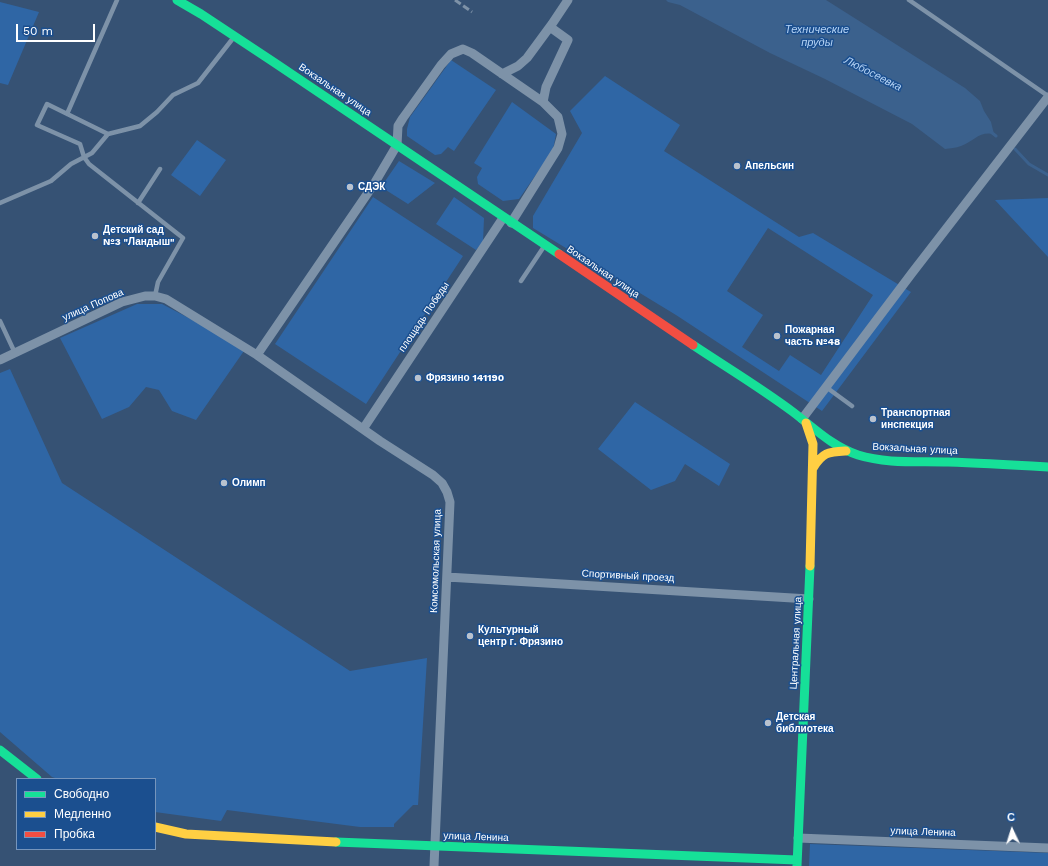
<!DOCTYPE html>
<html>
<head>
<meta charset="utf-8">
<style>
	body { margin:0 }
	#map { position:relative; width:1048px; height:866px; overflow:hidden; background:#365274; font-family:"Work Sans",sans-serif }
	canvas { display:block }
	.legend { position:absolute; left:16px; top:778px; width:140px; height:72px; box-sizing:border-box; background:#1b4f8f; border:1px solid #7695bc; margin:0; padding:5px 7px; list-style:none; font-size:12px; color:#fff }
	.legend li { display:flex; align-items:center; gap:8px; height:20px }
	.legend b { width:20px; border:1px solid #7695bc }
	.north { position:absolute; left:992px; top:810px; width:40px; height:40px; -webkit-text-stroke:3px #1b4f8f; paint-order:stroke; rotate:356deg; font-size:11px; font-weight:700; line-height:16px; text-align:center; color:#fff }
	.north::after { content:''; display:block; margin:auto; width:14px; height:18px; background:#fff; clip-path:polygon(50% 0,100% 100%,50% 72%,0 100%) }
	.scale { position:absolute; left:16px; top:24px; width:79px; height:18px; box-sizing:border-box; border:2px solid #fff; border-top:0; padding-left:5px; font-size:12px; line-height:14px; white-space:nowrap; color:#fff; -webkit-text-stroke:3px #1b4f8f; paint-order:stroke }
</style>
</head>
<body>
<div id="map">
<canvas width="1048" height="866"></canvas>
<ul class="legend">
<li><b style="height:5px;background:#16e098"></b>Свободно</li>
<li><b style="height:5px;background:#ffcf43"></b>Медленно</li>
<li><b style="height:5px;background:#f24e42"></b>Пробка</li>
</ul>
<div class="north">С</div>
<div class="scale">50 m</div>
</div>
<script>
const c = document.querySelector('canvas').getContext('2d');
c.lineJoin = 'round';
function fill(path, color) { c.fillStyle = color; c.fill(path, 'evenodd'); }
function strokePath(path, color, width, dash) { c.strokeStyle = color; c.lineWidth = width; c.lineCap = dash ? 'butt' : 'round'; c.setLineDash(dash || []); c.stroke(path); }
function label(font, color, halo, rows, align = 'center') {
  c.font = font + ' "Work Sans",sans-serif'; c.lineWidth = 3; c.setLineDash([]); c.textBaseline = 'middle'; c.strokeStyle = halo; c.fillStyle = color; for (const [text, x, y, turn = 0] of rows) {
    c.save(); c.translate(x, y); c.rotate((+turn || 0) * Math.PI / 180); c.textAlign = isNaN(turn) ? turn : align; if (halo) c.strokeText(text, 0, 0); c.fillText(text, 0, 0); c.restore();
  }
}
const green = new Path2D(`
	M0,2l39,10 -31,73 -8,-2z
	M451,60l45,30 -42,61 -6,-4 -7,7 -6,1 -28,-19v-7l3,-12z
	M605,76l75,49 -16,26 135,86 14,-4 98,59 -89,119 -146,-96 -143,-87v-12l49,-83 -12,-22zM768,228l105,67 -52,80 -31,-20 -11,16 -37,-24 21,-32 -36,-24z
	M512,102l44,32 -3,16 -34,49 -16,2 -25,-17 -1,-7 5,-9 -8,-5z
	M197,140l29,20 -26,36 -29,-21z
	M399,161l36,22 -27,21 -27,-17z
	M373,197l90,59 -97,148 -91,-60z
	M454,197l30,21 -1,24 -7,8 -40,-26z
	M1048,198v59l-53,-57z
	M137,304h25l84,44 -50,72 -24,-9 -13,-21 -13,-3 -17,20 -27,12 -42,-81z
	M10,369l52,114 288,188 77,-13 -9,147h-5l-19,19v3h-34l-133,-17 -6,11 -66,-9v-33h-97l-6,-2 -52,-45v-359z
	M635,402l95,62 -11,22 -34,-22 -10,17 -24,9 -53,-41z
	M810,844l238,9v13h-239z`);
const water = new Path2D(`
	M666,0h160l139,88 15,13 4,10 7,11 3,12c-15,-3 -20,7 -33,12 -5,2 -11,2 -16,3l-33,-25 -87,-45 -55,-26 -90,-48 -12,-3z`);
const stream = new Path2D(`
	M991,132l5,4
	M1015,149l14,15 19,11`);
const lane = new Path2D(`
	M909,0l139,96
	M67,114l50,-114
	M108,134l-61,-30 -10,21 43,19 4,13 5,7 94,74 -25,44 -3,14
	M0,203l51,-22 20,-17 21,-11 16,-19 32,-8 17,-14 16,-17 25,-12 36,-46
	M138,203l22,-34
	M521,281l24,-36
	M0,321l15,32
	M826,387l26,19`);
const street = new Path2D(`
	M502,74l16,-8 9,-8 25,-34 16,-24
	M543,102l3,-15 22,-47 -18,-13
	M257,355l117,-171 23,-39 1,-19 5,-8 38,-53 10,-11 12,-5 9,4 71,49 15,15 4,17 -4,14 -47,75
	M0,360l122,-58 23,-6h10l11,3 91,56 123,86 53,34 9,8 5,9 3,10 -16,364
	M802,419l110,-146 136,-176
	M363,429l140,-211
	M447,577l362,22
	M798,838l250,10`);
const fast = new Path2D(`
	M177,0l24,14 74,49 284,191
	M693,345c33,22 68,43 100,67 21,16 40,35 65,43 29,9 60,6 90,7 34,1 67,3 100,5
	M0,750l37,29
	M336,842l461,18
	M797,866l13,-300`);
const slow = new Path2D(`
	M806,423l7,21 -3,122
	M813,468c10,-16 15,-16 33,-17
	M155,827l31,7 150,8`);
const jam = new Path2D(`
	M559,254l134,91`);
const rail = new Path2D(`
	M455,0l17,12`);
const markers = [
	[737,166,4,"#b9c2ce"],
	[350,187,4,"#b9c2ce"],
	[95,236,4,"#b9c2ce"],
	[777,336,4,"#b9c2ce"],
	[418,378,4,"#b9c2ce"],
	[873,419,4,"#b9c2ce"],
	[224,483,4,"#b9c2ce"],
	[470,636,4,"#b9c2ce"],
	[768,723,4,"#b9c2ce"]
];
const streetNames = [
	["Вокзальная улица",335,90,34],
	["Вокзальная улица",603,272,34],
	["улица Попова",93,305,-24],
	["площадь Победы",424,317,-56],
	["Вокзальная улица",915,449,3],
	["Комсомольская улица",436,561,-88],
	["Спортивный проезд",628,576,3],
	["Центральная улица",796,643,-87],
	["улица Ленина",923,832,2],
	["улица Ленина",476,837,2]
];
const poiNames = [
	["Апельсин",745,166],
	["СДЭК",358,187],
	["Детский сад",103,230],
	["№3 \"Ландыш\"",103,242],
	["Пожарная",785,330],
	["часть №48",785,342],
	["Фрязино 141190",426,378],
	["Транспортная",881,413],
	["инспекция",881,425],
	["Олимп",232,483],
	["Культурный",478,630],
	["центр г. Фрязино",478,642],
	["Детская",776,717],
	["библиотека",776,729]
];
const waterNames = [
	["Технические",817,30],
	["пруды",817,43],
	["Любосеевка",873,74,27]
];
fill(green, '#2f66a5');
fill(water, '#3b618d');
strokePath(stream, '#3b618d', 3);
strokePath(lane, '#7d92a8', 4.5);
strokePath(street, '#7d92a8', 9);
strokePath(fast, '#16e098', 9);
strokePath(slow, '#ffcf43', 9);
strokePath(jam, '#f24e42', 9);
strokePath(rail, '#7e92a7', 3, [7, 3]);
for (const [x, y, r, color] of markers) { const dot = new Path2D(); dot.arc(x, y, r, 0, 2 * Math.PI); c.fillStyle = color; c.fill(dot); strokePath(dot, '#1b4f8f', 1.5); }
label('10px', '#fff', '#1b4f8f', streetNames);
label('bold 10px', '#fff', '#1b4f8f', poiNames, 'left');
label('italic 11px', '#b5d3f5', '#1b4f8f', waterNames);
</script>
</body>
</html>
